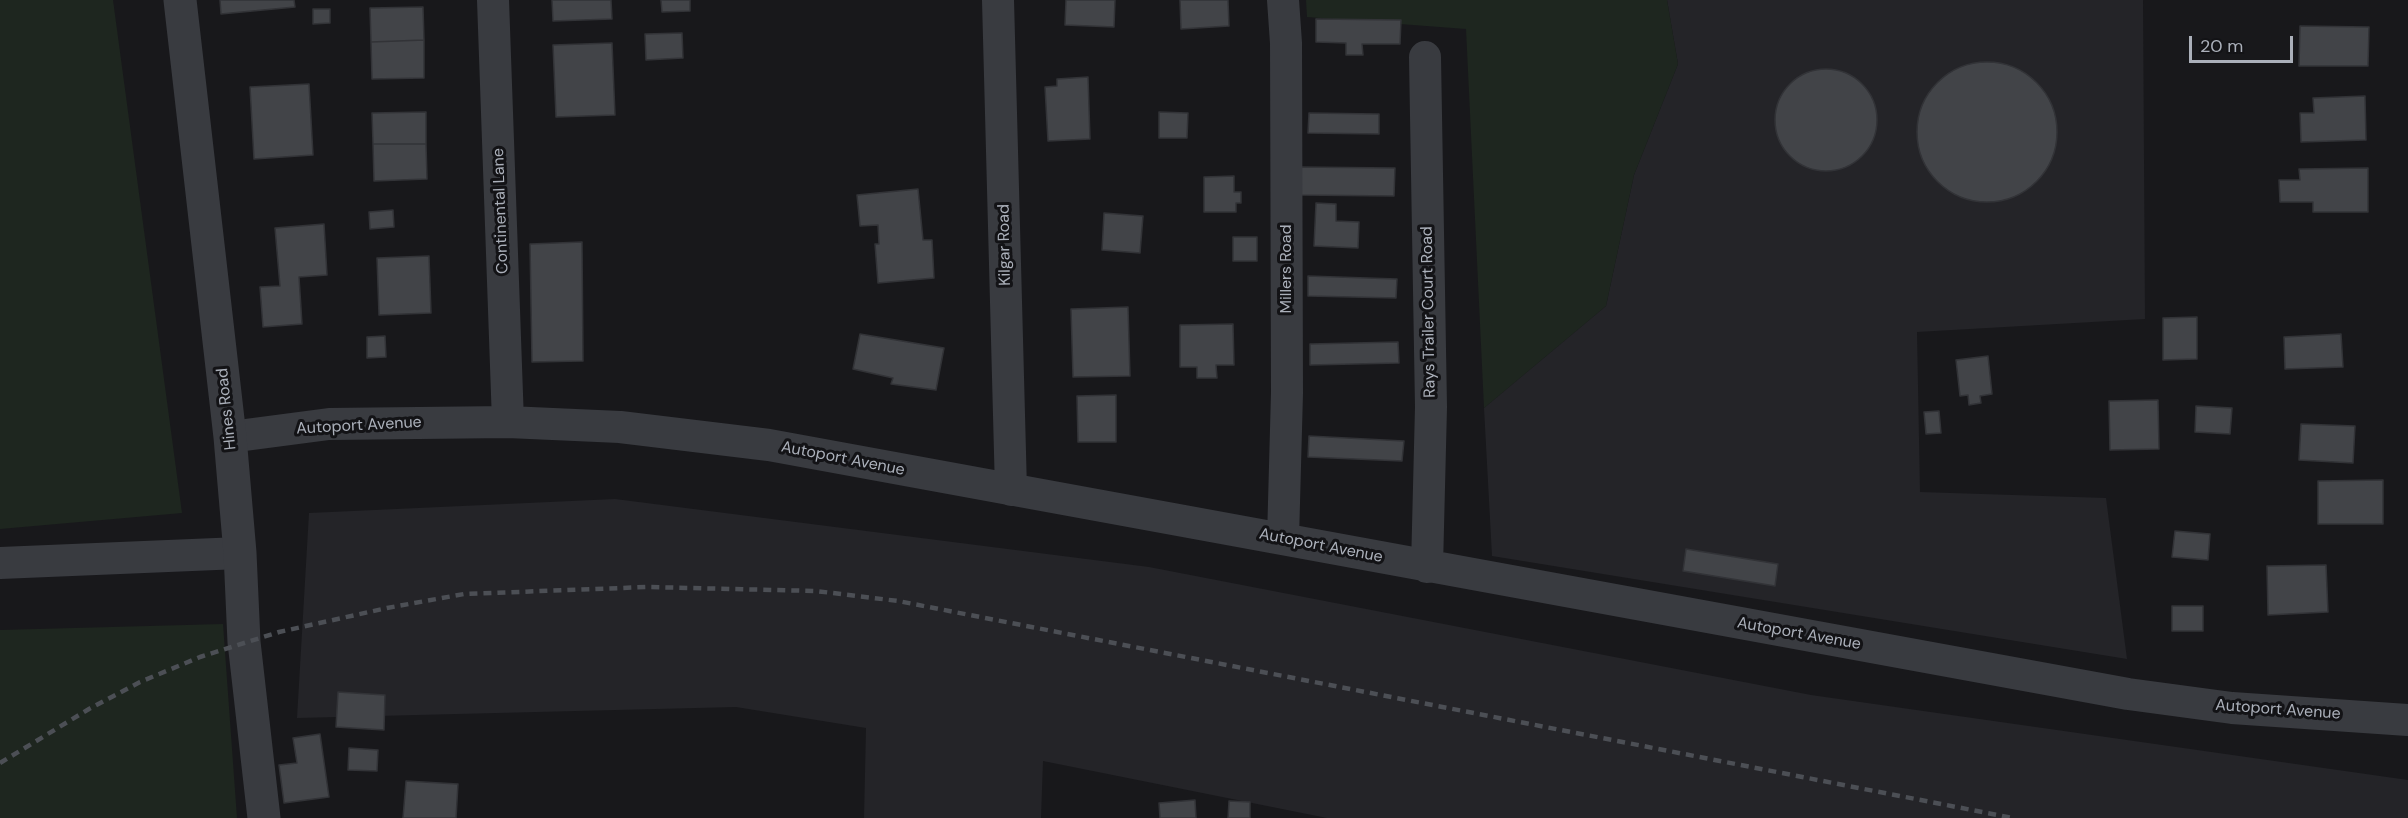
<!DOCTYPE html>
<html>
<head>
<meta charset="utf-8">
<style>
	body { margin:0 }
	#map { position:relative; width:2408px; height:818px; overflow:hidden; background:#18181b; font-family:"DM Sans",sans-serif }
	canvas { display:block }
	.scale { position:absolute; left:2189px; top:36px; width:104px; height:27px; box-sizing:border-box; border:3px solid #abb0ba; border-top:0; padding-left:8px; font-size:18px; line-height:21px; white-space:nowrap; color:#abb0ba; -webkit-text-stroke:4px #131316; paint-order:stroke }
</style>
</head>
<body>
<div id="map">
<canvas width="2408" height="818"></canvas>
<div class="scale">20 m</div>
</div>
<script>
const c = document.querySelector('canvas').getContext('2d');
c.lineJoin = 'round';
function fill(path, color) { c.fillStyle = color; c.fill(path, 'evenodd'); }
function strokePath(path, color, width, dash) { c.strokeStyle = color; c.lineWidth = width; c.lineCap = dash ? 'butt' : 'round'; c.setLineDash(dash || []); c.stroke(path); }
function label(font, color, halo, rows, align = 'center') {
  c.font = font + ' "DM Sans",sans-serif'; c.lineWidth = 6; c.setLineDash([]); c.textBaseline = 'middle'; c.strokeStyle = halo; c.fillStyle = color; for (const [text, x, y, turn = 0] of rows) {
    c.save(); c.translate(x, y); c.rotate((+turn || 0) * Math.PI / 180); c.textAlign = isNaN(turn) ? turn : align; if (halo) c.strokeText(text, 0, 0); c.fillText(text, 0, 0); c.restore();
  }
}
const built = new Path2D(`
	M1667,0h476l2,319 -228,13 3,160 186,6 21,161 -635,-103 -8,-148 122,-102 28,-131 44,-111z
	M615,499l534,68 662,128 597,85v38h-1081l-284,-57 -2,57h-177l2,-90 -130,-21 -439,11 12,-205z`);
const green = new Path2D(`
	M0,0h113l69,513 -182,16z
	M1306,0h361l11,64 -44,111 -28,131 -122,102 -18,-379 -159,-12z
	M223,624l14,194h-237v-188z`);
const building = new Path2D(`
	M220,0h74l1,7 -74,7z
	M552,0h59l1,19 -59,2z
	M661,0h29v11l-28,1z
	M1066,0h49l-1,27 -49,-2z
	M1180,0h48l1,26 -48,3z
	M423,7l1,33 -53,2 -1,-34z
	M313,9h17v14l-17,1z
	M1316,19l85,1 -1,24h-38l1,11h-17v-12l-30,-1z
	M2300,26l69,1 -1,39h-69z
	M682,33l1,25 -37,2 -1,-26z
	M424,40v38l-52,1 -1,-37z
	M612,43l3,72 -59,2 -3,-72z
	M1917 132a70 70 0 1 1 140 0a70 70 0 1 1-140 0Z
	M1775 120a51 51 0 1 1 102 0a51 51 0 1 1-102 0Z
	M1088,77l2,62 -42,2 -3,-54 12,-1v-7z
	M309,84l4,71 -59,4 -4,-72z
	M2365,96l1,44 -65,2 -1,-29h14l-1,-15z
	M426,112v32h-53l-1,-31z
	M1159,112l29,1 -1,25h-28z
	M1309,113l70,1v20l-71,-1z
	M373,144h53l1,35 -53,2z
	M1299,167l96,1 -1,28 -95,-1z
	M2368,168v44h-55v-10h-33l-1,-22h21l-1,-11z
	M1234,176v16h7v11h-5v9h-32v-35z
	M918,189l5,51h9l2,38 -56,5 -3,-39h4l-1,-19 -18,1 -3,-31z
	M1316,203l20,1v17l23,1 -1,26 -44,-2z
	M393,210l1,17 -24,2 -1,-17z
	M1104,213l39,3 -3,37 -38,-3z
	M324,224l3,51 -28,2 3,47 -39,3 -3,-40 20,-1 -5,-58z
	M1233,237h24v24h-24z
	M582,242l1,119 -51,1 -2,-118z
	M429,256l2,57 -52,2 -2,-57z
	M1308,276l89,3 -1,19 -88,-2z
	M1128,307l2,69 -57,1 -2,-68z
	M2197,317v42l-34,1v-42z
	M1233,324l1,41h-18l1,13h-20v-11h-17v-42z
	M860,334l84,14 -8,42 -45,-6 2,-6 -40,-9z
	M2341,334l2,33 -58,2 -1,-32z
	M385,336l1,21 -19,1v-21z
	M1398,342l1,21 -89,2v-21z
	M1988,356l4,38 -12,2 1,7 -12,2 -1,-10 -8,1 -4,-36z
	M1116,395v47h-38l-1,-46z
	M2158,400l1,49 -49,1 -1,-49z
	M2196,406l36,2 -2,26 -35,-2z
	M1939,411l2,22 -15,1 -2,-22z
	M2301,424l54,2 -2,37 -54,-3z
	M1309,436l95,5 -2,20 -94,-4z
	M2383,480v44h-65v-43z
	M2175,531l35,3 -2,26 -36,-3z
	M1686,549l92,15 -3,22 -92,-15z
	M2326,565l2,47 -60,3 -1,-49z
	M2172,606h31v25h-31z
	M338,692l47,3 -1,35 -48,-3z
	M320,734l9,63 -45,6 -5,-38 18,-2 -4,-25z
	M349,748l29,2 -1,21 -29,-1z
	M406,781l52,3 -2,34h-53z
	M1195,800l1,18h-36l-1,-15z
	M1229,801l21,1v16h-22z`);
const minor = new Path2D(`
	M493,0l15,422
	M998,0l13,490
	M1425,57l6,350 -4,160
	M230,437l99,-13 179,-2 112,5 149,18 1359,249 104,14 176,12
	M1283,539l4,-146 -1,-350 -3,-43
	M0,563l240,-10`);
const tertiary = new Path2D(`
	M180,0l50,437 10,116 4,89 20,176`);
const rail = new Path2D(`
	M0,763l89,-54 51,-27 60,-25 79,-25 108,-24 77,-14 183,-7 169,4 82,10 1115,217`);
const streetNames = [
	["Continental Lane",501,211,-92],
	["Kilgar Road",1005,245,-91],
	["Millers Road",1287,269,-90],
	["Rays Trailer Court Road",1429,312,-91],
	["Hines Road",227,409,-96],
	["Autoport Avenue",359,426,-3],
	["Autoport Avenue",843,459,11],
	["Autoport Avenue",1321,546,11],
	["Autoport Avenue",1799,634,10],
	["Autoport Avenue",2278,710,4]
];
fill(built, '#242428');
fill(green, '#1e261f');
fill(building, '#424448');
strokePath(building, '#323337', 1.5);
strokePath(minor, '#393b40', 32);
strokePath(tertiary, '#393b40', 33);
strokePath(rail, '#4c4f55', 4.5, [8, 6]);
label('16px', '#abb0ba', '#131316', streetNames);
</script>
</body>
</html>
